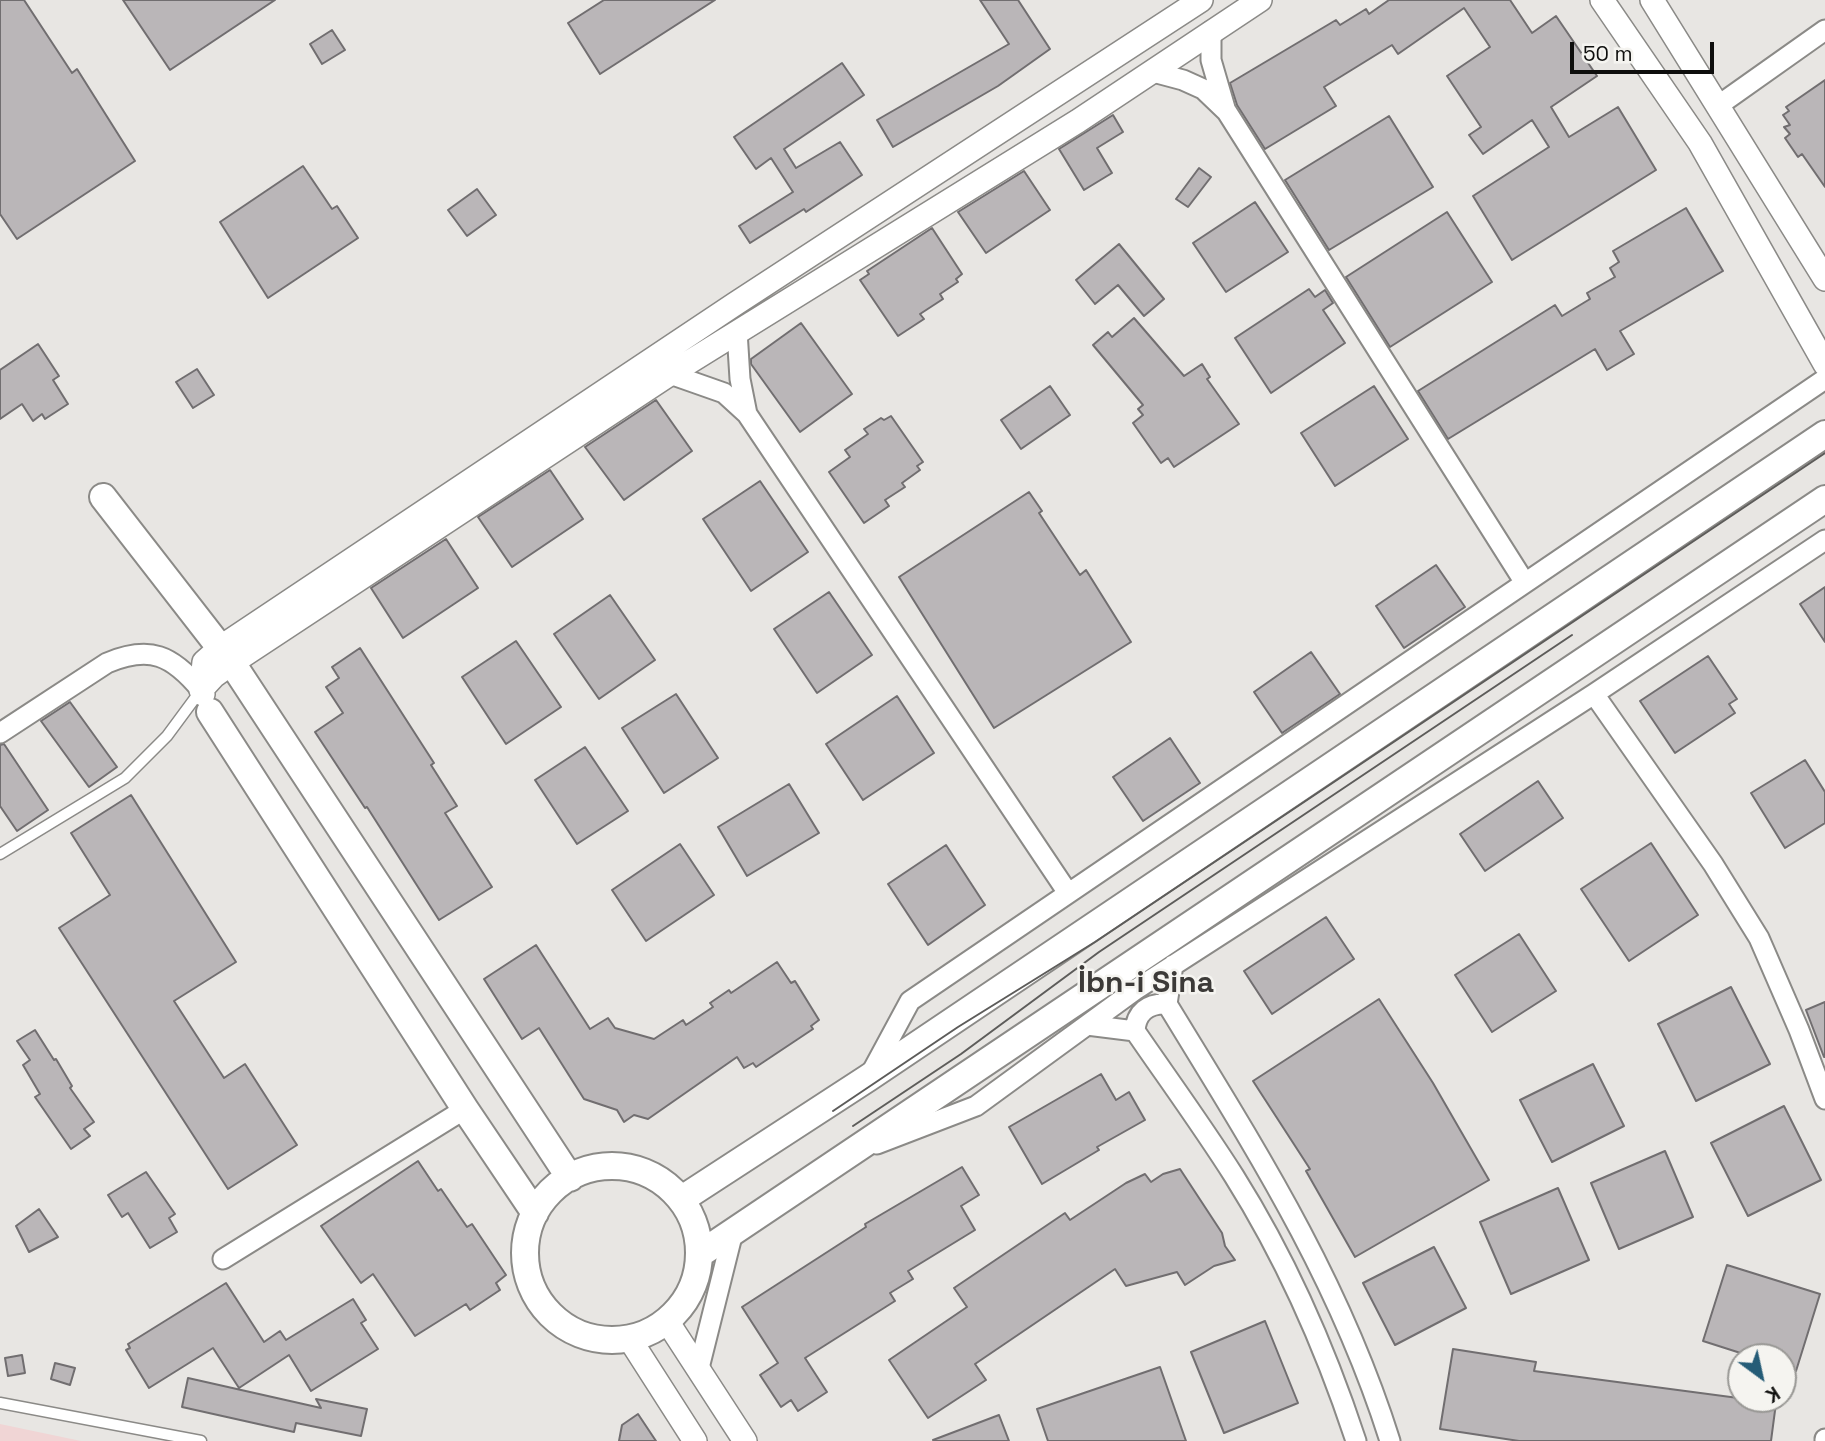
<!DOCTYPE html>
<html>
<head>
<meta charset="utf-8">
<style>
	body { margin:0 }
	#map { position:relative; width:1825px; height:1441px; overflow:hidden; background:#e8e6e3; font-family:"Space Grotesk",sans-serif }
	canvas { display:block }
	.north { position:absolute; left:1727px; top:1343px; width:70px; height:70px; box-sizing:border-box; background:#f5f4f0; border:2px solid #999895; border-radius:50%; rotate:147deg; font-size:19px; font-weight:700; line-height:28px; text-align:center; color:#0e0e0d }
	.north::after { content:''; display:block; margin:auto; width:24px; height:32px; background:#255c77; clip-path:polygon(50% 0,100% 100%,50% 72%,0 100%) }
	.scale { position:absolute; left:1570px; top:42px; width:144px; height:32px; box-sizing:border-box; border:4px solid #0e0e0d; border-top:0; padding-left:9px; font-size:21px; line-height:24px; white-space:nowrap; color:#0e0e0d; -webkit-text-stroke:5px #f5f4f0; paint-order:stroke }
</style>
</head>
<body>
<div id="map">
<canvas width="1825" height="1441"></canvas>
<div class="north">K</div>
<div class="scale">50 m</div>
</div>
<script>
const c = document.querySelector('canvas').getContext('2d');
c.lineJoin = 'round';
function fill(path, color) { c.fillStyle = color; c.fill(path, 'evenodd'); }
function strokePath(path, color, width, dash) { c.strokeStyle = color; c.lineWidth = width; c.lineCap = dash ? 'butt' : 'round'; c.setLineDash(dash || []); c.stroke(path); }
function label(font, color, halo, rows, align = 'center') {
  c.font = font + ' "Space Grotesk",sans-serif'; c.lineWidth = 5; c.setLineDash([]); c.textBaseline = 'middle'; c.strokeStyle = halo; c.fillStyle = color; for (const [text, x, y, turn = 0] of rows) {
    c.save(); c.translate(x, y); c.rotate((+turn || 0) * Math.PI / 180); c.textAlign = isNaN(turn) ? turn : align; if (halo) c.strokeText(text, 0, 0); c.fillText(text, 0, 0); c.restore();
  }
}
const medical = new Path2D(`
	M0,1424l81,17h-81z`);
const building = new Path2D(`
	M0,0h24l48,73 5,-4 58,92 -118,78 -17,-25z
	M123,0h152l-105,70z
	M604,0h111l-115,74 -32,-51z
	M980,0h38l32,49 -52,37 -105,61 -16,-27 132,-76z
	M1389,0h121l22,33 24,-17 41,60 -46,31 18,30 49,-30 38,63 -144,90 -39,-64 76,-49 -17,-27 -49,34 -14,-19 12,-8 -34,-51 43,-29 -26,-39 -66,46 -6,-9 -68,42 12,19 -71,43 -28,-44 -7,-22 106,-63 4,5 26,-16 3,5z
	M332,30l13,20 -23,14 -12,-20z
	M842,63l22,32 -80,54 12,19 44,-26 22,33 -56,37 -2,-3 -54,34 -11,-17 54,-34 -22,-34 -15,11 -22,-32z
	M1825,80v107l-23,-33 -4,3 -13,-19 5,-4 -6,-7 6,-2 -7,-10 6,-4 -3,-4z
	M1113,115l10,17 -26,16 15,25 -28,17 -25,-41z
	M1389,116l44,71 -104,63 -44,-70z
	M303,166l29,43 5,-3 21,32 -90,60 -48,-76z
	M1199,168l12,9 -23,30 -12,-8z
	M1024,171l26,39 -64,43 -28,-41z
	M477,189l19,26 -29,21 -19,-26z
	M1255,202l33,50 -62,40 -33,-49z
	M1686,208l37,63 -103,60 14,23 -27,16 -12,-21 -147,90 -30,-48 137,-86 7,11 28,-17 -3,-6 28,-16 -5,-9 9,-6 -6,-11z
	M1447,212l45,70 -102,65 -44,-70z
	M932,228l30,46 -6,5 2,3 -18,12 3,5 -23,15 4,5 -26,17 -38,-56 9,-6 -2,-3z
	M1119,244l45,55 -20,17 -26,-31 -23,19 -19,-24z
	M1309,289l6,8 10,-7 8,13 -10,7 22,33 -74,50 -36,-55z
	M1134,318l50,58 18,-12 8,13 -3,2 32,45 -65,43 -6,-9 -7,5 -28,-40 10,-8 -5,-6 5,-4 -50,-60 15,-13 4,5z
	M801,323l51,71 -52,38 -49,-68v-5z
	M38,344l21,32 -6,4 15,24 -23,15 -3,-5 -9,7 -11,-17 -22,15v-49z
	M197,369l17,26 -21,13 -17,-26z
	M1050,386l20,29 -49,34 -20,-29z
	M1374,386l34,53 -73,47 -34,-53z
	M656,400l36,51 -68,49 -39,-53z
	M891,416l32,46 -6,4 3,4 -18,13 3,4 -20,13 4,6 -25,17 -35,-51 21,-15 -5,-7 23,-16 -4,-5 17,-11 3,2z
	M550,470l33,49 -71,48 -34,-50z
	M760,481l48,71 -57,39 -48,-72z
	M1029,492l13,19 -3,2 41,62 6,-5 45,72 -137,86 -95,-151z
	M446,539l32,49 -75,50 -32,-50z
	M1436,565l29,42 -61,41 -28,-42z
	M1825,587v55l-25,-38z
	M829,592l43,63 -55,38 -43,-64z
	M610,595l45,65 -56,39 -45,-65z
	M516,641l45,66 -55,37 -44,-67z
	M360,648l74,115 -3,2 26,41 -12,7 47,74 -53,33 -72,-113 -2,1 -50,-76 28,-19 -17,-26 13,-9 -7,-11z
	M1311,652l29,42 -58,39 -28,-41z
	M1708,656l29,43 -8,5 6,9 -60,40 -35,-52z
	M676,694l42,64 -54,35 -42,-65z
	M897,696l37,57 -71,47 -37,-56z
	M70,702l47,65 -28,20 -48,-66z
	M1170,738l30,45 -57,38 -30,-44z
	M4,744l44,66 -31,21 -17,-25v-61z
	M585,747l43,64 -51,33 -42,-64z
	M1805,760l20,32v31l-40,25 -34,-55z
	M1538,781l25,37 -78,53 -25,-37z
	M789,784l30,49 -72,43 -29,-49z
	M131,795l105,167 -62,39 50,77 21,-14 52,81 -69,44 -169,-261 51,-33 -39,-62z
	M1651,843l47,72 -69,46 -48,-72z
	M680,844l34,51 -68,46 -34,-51z
	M946,845l39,60 -57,40 -40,-61z
	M1326,917l28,42 -82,55 -28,-43z
	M1519,934l37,57 -64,41 -37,-57z
	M536,945l54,84 18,-11 7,10 39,11 29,-19 3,5 27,-18 -3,-4 19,-13 2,3 46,-31 14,21 4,-2 24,39 -8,6 2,3 -57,38 -3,-4 -9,5 -7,-11 -89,62 -14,-4 -10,7 -7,-12 -33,-11 -45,-71 -17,11 -38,-60z
	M1731,987l39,77 -74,37 -38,-77z
	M1379,999l54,84 56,97 -134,77 -49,-86 4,-2 -57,-88z
	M1825,1002v55h-1l-18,-47z
	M35,1030l19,30 2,-1 16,27 -2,2 24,34 -10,7 6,7 -19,13 -36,-52 5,-3 -17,-29 7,-5 -13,-19z
	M1593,1064l31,62 -72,36 -32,-62z
	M1101,1074l15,26 13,-8 16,28 -48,27 2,3 -57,34 -33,-57z
	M1784,1106l37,74 -73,36 -37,-73z
	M1665,1151l28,66 -74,32 -28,-66z
	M418,1161l20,30 3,-2 26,38 5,-3 34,51 -10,8 4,7 -30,20 -4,-6 -51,32 -42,-62 -12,9 -40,-57z
	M962,1167l17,28 -18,11 14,24 -67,41 5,8 -23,14 5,8 -90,57 22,34 -29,19 -7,-11 -10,7 -21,-32 18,-12 -36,-56 124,-80 -1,-3z
	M1180,1169l42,64 3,13 10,14 -21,6 -29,19 -8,-13 -51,14 -11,-17 -140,95 11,16 -58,38 -39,-58 78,-53 -13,-19 111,-75 5,7 56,-37 19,-9 6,8 12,-8z
	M146,1172l29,42 -6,4 8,14 -27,16 -22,-35 -6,4 -14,-22z
	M1558,1188l31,72 -78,34 -31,-72z
	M39,1209l19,28 -29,15 -13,-26z
	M1434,1247l32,61 -71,37 -32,-62z
	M1727,1265l93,29 -24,77 -13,-4v-10h-30l-50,-16z
	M226,1283l38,59 16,-11 6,9 67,-41 13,21 -5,3 17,26 -67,42 -22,-36 -50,33 -26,-40 -64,40 -23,-38 4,-2 -2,-4z
	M1265,1321l33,82 -74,30 -33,-81z
	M1453,1349l83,13 -2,9 242,32 -5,38h-252l-79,-12z
	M22,1355l3,18 -17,3 -3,-18z
	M55,1363l20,5 -5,17 -19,-6z
	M1160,1367l26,74h-138l-11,-32z
	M188,1378l133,30 -5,-9 51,10 -6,27 -65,-13 -2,9 -112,-25z
	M638,1414l18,27h-37l3,-16z
	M999,1415l10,26h-75l-1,-1z`);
const service = new Path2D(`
	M0,854l125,-76 42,-42 34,-46
	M0,1403l201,38`);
const minor = new Path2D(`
	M1211,31v29l14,48
	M1153,72l30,8 20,9 24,23 298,471
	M1719,105l106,-75
	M737,331l3,48 7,35
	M670,374l54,19 23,21 321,479
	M1594,694l119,170 46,74 40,92 26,69
	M0,733l107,-70c43,-18 65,-8 94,27
	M1173,965l-6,39c88,144 172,275 223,437
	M1087,1025l48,6c33,48 68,96 99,145 51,81 92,174 122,265
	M1135,1031c1,-19 13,-28 32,-27
	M869,1077l41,-76 915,-622
	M877,1144l99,-38 159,-116 459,-296 231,-154
	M223,1259l242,-150
	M699,1368l34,-136
	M1825,1441v-2`);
const tertiary = new Path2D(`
	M1602,0l98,143 125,221
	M1652,0l173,279
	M201,690l13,-14 18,-13 438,-289 408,-253 182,-121
	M203,694l-2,-4 3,-28 17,-15 514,-343 466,-304
	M667,1321l78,120
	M629,1338l66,103`);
const secondary = new Path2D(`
	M103,497l129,166 338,515
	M210,712l255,397 70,104
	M525 1253a87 87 0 1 1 174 0a87 87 0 1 1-174 0Z
	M682,1199l186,-121 957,-644
	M700,1254l1125,-755`);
const tram = new Path2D(`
	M833,1111l125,-84 137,-85 730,-489
	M853,1126l108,-72 138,-102 473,-317`);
const districtNames = [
	["İbn-i Sina",1146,984]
];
fill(medical, '#f0d5d5');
fill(building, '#bab6b8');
strokePath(building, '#716e70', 2);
strokePath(service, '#8b8a87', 13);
strokePath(minor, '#8b8a87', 23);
strokePath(tertiary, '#8b8a87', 26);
strokePath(secondary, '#8b8a87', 30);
strokePath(service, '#fff', 10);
strokePath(minor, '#fff', 19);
strokePath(tertiary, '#fff', 23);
strokePath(secondary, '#fff', 26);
strokePath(tram, '#5d5c5a', 2);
label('bold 30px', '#3c3a38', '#f5f4f0', districtNames);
</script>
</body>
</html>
